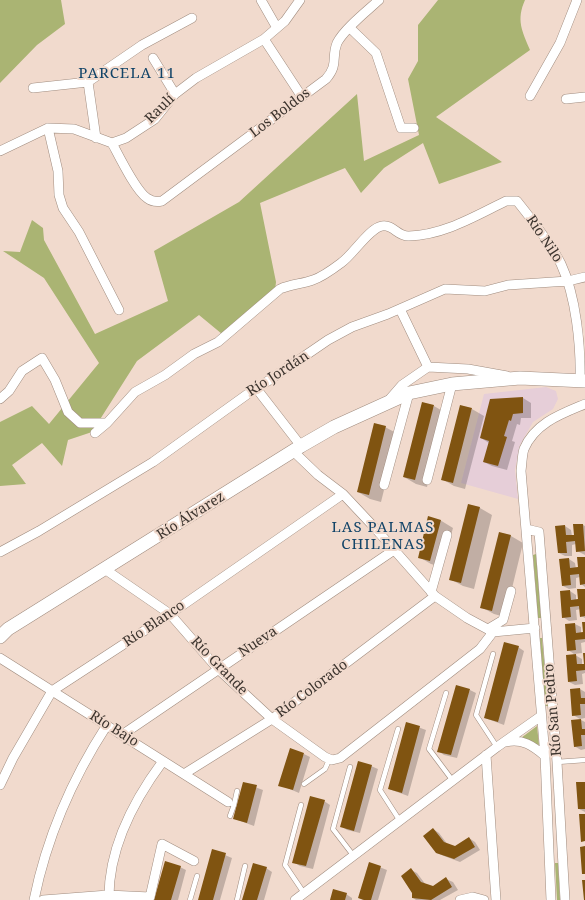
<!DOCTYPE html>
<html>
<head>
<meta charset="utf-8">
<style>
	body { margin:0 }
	canvas { display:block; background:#f1dacd }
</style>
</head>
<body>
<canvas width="585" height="900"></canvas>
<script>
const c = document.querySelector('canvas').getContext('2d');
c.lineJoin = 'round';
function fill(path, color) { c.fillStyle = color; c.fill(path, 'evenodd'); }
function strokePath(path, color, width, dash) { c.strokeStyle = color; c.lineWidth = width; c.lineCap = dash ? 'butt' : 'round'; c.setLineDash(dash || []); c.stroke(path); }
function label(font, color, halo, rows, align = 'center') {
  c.font = font + ' "Noto Serif",serif'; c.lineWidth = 4; c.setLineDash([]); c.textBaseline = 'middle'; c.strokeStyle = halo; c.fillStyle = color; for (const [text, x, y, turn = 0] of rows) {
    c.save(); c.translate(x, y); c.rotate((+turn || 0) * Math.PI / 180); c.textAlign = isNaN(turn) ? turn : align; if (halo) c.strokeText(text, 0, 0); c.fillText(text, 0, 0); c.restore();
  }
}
const education = new Path2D(`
	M546,387l10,4 2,8 -5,10 -20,13 -13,23 -5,25 3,29 -57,-16 23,-89z`);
const green = new Path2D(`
	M0,0h61l4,24 -28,21 -37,38z
	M438,0h87c-9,20 -3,31 5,50l-94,67 66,45 -63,22 -16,-41 -39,25 -23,25 -16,-25 -85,35 16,79 -1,9 -53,43 -23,-19 -62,46 -45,71 -24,8 -6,26 -20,-23 -30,22 14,19 -26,2v-64l32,-16 17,18 50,-61 -55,-85 -41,-27 17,1 12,-32 11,8 1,12 51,94 73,-33 -14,-50 85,-49 118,-108 7,67 55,-26 -11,-56 10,-18v-36z
	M536,554l5,64h-3l-5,-63z
	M540,638h2l6,68h-3z
	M537,726l2,19 -18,-7z
	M555,863h3l2,37h-3z`);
const shadow = new Path2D(`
	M523,398l8,5v15h-10l-1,7 -3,-1 -5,17 3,1 -8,28 -15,-4 -8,-4 5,-19 -8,-5z
	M434,406l12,7 -19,74 -11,-3 -12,-7z
	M472,409l12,7 -19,73 -11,-3 -12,-7z
	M385,427l13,7 -17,68 -11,-3 -12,-7z
	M469,506l11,2 12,7 -18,74 -11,-3 -13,-7z
	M440,520l13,8 -11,39 -11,-3 -12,-7z
	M583,525l2,1v29l-8,-4 -1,-7 -4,1v11h-7l-6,-3 -3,-26 9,-1 6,4 1,6h3z
	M500,534l11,2 12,7 -18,74 -11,-3 -13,-7z
	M585,558v29l-4,-3 -1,-7 -4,1v10l-7,1 -6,-3 -3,-26 9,-1 6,4 1,6 3,-1z
	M585,590v28l-4,-2v-7l-5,1 1,10 -8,1 -6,-4 7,-26 6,4v6l3,-1z
	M585,623v19l-4,1 1,10 -8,1 -6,-4 7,-26 6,3v6h3z
	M518,647l6,4 -20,74 -19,-7z
	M585,654v19l-3,1 1,10 -8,1 -6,-3 6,-27 7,4v6l3,-1z
	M580,689l5,3v26l-5,1 -7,-4z
	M470,690l6,3 -19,65 -13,-3 -6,-4z
	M581,720l4,2v27l-4,1 -7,-4z
	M407,723l19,7 -18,66 -19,-7z
	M304,754l6,3 -11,36 -19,-8z
	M371,766l7,3 -18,64 -13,-3 -6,-4z
	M244,783l19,7 -9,36 -19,-7z
	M585,783v29l-6,-3z
	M324,801l6,4 -17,64 -13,-3 -7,-4z
	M433,829l6,4 9,12 7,2 14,-9 6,4 5,8 -20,12 -16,-6 -7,-3z
	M213,850l19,8 -12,42h-21z
	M369,863l18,7 -9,30h-15l-4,-2z
	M180,867l6,3 -8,30h-23z
	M266,868l6,4 -8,28h-21z
	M411,870l6,3 9,12 7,2 13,-8 7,3 5,8 -18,10h-24l-3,-2z
	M346,894l6,4v2h-21z`);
const building = new Path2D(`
	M523,397v16l-10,1 -2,7 -2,-1 -5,16 3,1 -9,29 -15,-4 6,-21 -9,-3 10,-39z
	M422,402l12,3 -19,75 -12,-3z
	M460,405l12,3 -19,75 -12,-3z
	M374,423l12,3 -17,69 -12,-3z
	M468,504l12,3 -19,76 -12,-3z
	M428,516l13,4 -11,41 -12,-3z
	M573,524h10l2,27 -9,1 -1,-11 -9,1 1,11h-9l-3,-27 10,-1 1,10h8z
	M499,532l12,3 -19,76 -12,-3z
	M577,557h8v27l-5,1 -1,-11 -9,1 1,10 -9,1 -3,-27 10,-1 1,10 8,-1z
	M577,589h8v27l-5,1 -1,-11 -9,1 1,10 -9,1 -2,-27 10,-1 1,10 7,-1z
	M582,622h3v17l-10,1 1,10 -9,1 -2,-27 10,-1 1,10 7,-1z
	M504,642l15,4 -21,76 -14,-4z
	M583,653h2v17l-9,1 1,10 -9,1 -2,-27 10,-1 1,10h7z
	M456,685l14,4 -19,66 -14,-3z
	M580,688l1,10h4v6h-5l1,11 -9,1 -2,-27z
	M581,719l1,10h3v6h-4l1,11 -8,1 -3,-27z
	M406,722l14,4 -18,67 -14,-4z
	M290,748l14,5 -11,37 -15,-4z
	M358,761l14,4 -18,66 -14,-4z
	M243,782l14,3 -10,38 -14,-4z
	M576,782h9v27h-7z
	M310,796l15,4 -19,66 -14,-3z
	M579,814h6v27l-4,1z
	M433,828l11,14 11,4 14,-9 6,10 -21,12 -18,-6 -13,-17z
	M585,846v28h-3l-2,-27z
	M212,849l14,4 -13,47h-15z
	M165,861l16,5 -10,34h-17z
	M369,862l12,4 -10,34h-7l-6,-2z
	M253,863l14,4 -10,33h-15z
	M411,868l10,14 12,4 13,-9 6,10 -21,13 -19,-2v-5l-11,-17z
	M582,880h3v20h-1z
	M333,889l14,4 -2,7h-15z`);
const lane = new Path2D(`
	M493,654l-17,61 21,32
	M446,693l-17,56 24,32
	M398,729l-18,61 20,31
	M557,762l28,-2
	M350,767l-17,62 20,26
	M304,784l21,-15 4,-9
	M228,802l6,3 -4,11
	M234,805l3,-14
	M301,805l-16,60 19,28
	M190,900l7,-24
	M237,900l8,-34`);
const street = new Path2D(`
	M261,0l16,28
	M350,28l26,25 25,75h13
	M264,39l38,58
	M153,58l22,36
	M33,88l55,-6
	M530,96l30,-53 17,-43
	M566,99l19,-2
	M48,128l10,43 1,24 4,13 16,24 40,78
	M96,138l-8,-56 54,-37 50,-27
	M112,143c7,13 24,48 35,55 5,4 10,4 15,3l164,-122c13,-15 5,-21 11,-36 7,-14 30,-32 42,-43
	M0,151l48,-23 26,1 38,14 14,-5 29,-19 20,-25 21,-16 68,-39 21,-18 15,-21
	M400,309l28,58
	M256,388l45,58
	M0,399l9,-8 13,-20 20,-13 13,22 13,32 12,11h27
	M389,400l13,-15 26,-18 40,2 39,7
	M95,433l12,-10 28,-31 30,-17 29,-21 24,-12 62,-53c11,-5 22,-5 33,-9 9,-3 20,-11 28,-17 12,-8 28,-35 41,-37 11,-2 16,11 27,10 35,-1 66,-20 97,-35h11c12,15 36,46 44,63 15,32 20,82 19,117
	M294,452l24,23 25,19 31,33 61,69 32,22 26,14 42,-4
	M427,480l25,-96
	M384,485l25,-92
	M526,529l13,3 18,230 8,138
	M0,552l39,-21 114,-69 103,-74 12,-7 60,-41 24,-13 36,-13 57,-25 40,2 23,-6 60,-4 17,-4
	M106,570l64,44 48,55 54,50 53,38 7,3 8,-2 140,-109 13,-17
	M431,592l16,-57
	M488,629l15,-9 8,-29
	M0,658l228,144
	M122,735l272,-185
	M506,742c16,-4 27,4 39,14
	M486,755l10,145
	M184,774l88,-55 163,-123
	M0,785l13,-27 39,-67 118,-77 173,-120
	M34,900c13,-64 38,-121 73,-175
	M43,900l65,-5 42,2 12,-53 32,17
	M109,900c-1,-51 25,-100 54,-139
	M295,900l202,-153 44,-31
	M460,900l13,-3 11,3
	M551,900l-6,-144 -24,-285c1,-7 1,-16 3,-22 11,-26 37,-35 61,-45`);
const secondary = new Path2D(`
	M0,637l8,-8 293,-183 33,-19 75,-34 43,-9 68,-6 65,3`);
const streetNames = [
	["Raulí",160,109,-45],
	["Los Boldos",280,113,-37],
	["Río Nilo",544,239,56],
	["Río Jordán",278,374,-33],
	["Río Álvarez",191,516,-32],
	["Río Blanco",154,624,-34],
	["Nueva",258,642,-34],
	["Río Grande",219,666,46],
	["Río Colorado",312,689,-37],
	["Río San Pedro",553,710,-95],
	["Río Bajo",114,729,32]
];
const neighbourhoodNames = [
	["PARCELA 11",127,74],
	["LAS PALMAS",383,528],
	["CHILENAS",383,545]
];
fill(education, '#e6ced8');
fill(green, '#aab473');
fill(shadow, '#0003');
fill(building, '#805411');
strokePath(lane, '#a08c7f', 5.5);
strokePath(street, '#a08c7f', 10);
strokePath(secondary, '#a08c7f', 14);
strokePath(lane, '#fff', 4.5);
strokePath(street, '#fff', 9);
strokePath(secondary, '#fff', 13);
label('14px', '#3c342e', '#f1dacd', streetNames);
c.letterSpacing = '1px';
label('15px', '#124468', '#f1dacd', neighbourhoodNames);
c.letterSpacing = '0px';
</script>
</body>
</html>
